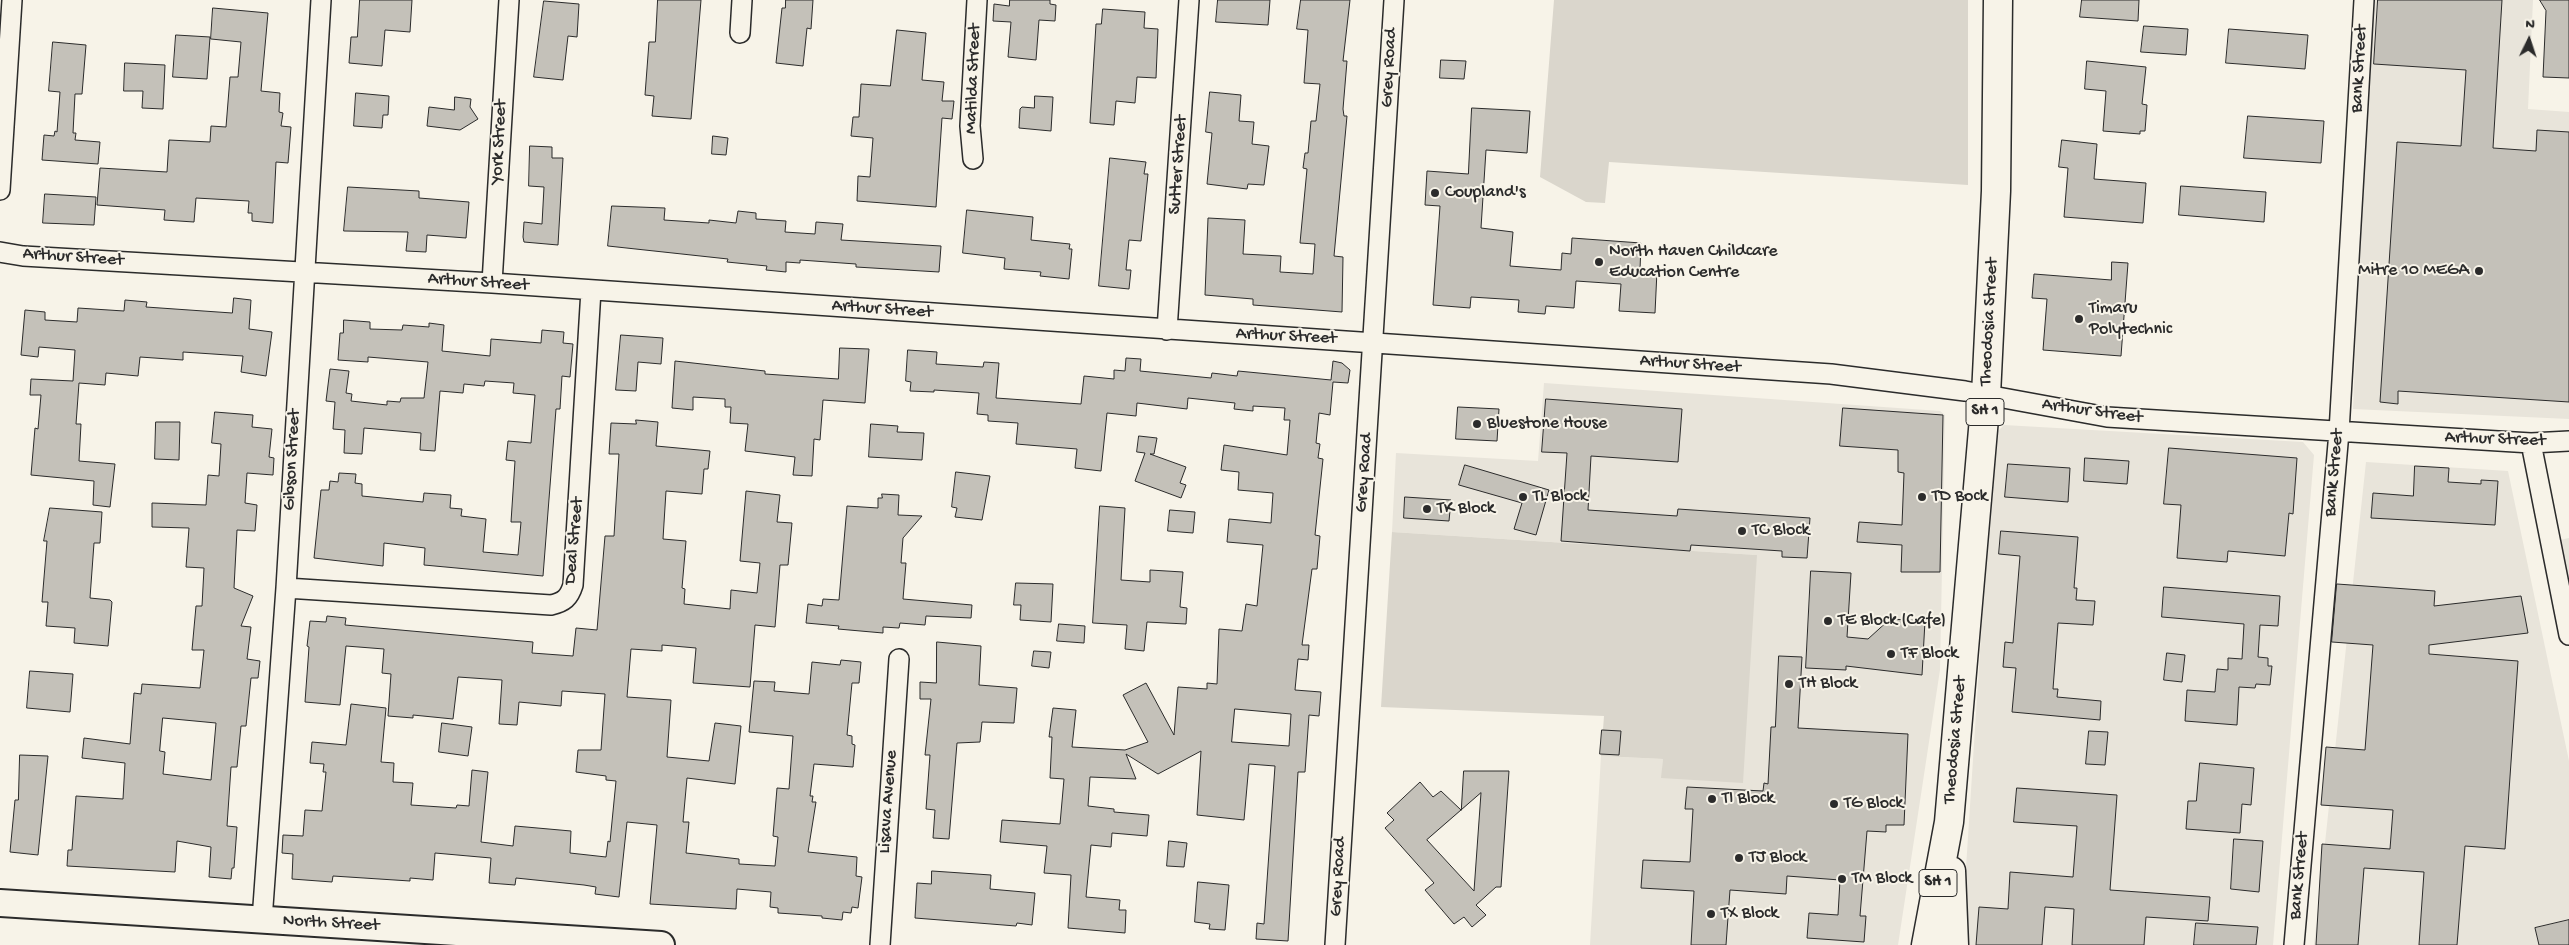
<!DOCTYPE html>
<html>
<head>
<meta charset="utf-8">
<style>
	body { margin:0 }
	#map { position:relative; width:2569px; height:945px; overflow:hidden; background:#f7f3e8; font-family:"Gochi Hand",sans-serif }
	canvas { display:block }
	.north { position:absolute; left:2504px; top:15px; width:50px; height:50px; -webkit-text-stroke:4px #f7f3e8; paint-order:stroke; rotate:4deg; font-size:14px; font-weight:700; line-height:20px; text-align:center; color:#2b2b2b }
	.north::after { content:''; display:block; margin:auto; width:18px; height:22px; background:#2b2b2b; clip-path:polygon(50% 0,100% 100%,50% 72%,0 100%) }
</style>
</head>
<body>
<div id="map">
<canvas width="2569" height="945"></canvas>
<div class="north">N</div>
</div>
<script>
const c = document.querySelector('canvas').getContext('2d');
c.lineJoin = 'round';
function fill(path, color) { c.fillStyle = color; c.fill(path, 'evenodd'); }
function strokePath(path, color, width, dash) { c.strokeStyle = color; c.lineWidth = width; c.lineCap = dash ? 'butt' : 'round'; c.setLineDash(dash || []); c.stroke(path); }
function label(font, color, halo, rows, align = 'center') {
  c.font = font + ' "Gochi Hand",sans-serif'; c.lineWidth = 4; c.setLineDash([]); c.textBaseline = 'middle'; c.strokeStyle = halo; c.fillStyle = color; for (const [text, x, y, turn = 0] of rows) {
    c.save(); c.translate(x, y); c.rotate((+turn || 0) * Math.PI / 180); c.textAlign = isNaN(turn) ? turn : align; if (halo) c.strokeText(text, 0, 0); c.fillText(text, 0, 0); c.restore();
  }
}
const built = new Path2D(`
	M2369,0h164l-5,109 41,3v307l-216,-10z
	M1544,383l396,28 5,4 -5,255 -42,275h-308l11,-189 62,3 -1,19 95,-223 -365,-23 4,-79 142,8z
	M2004,425l299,17 11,13 -41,490h-312l33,-510z
	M2366,462l142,9 61,290v184h-255z
	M2569,538v42l-9,-40z`);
const green = new Path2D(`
	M1554,0h414v185l-359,-23 -4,41 -19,-1 -46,-25z
	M1392,532l365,23 -14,228 -82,-5 2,-19 -62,-3 3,-40 -223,-9z`);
const building = new Path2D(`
	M360,0h52l-2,32 -25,-2 -3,36 -33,-3 2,-26h6z
	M658,0h43l-10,119 -39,-3 2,-20 -9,-1 4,-53h6z
	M786,0h27l-2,29 -4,-1 -4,38 -27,-3 6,-55h3z
	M1010,0h40v4l6,1 -1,16 -16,-1 -3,40 -28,-3 3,-35 -18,-1 1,-17 15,2z
	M1218,0h52l-2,25 -52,-3z
	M1301,0h49l-7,61h4l-4,48 1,7h3l-13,140 9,1 -1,55 -89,-7v-6l-48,-4 3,-77 37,2 -2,34 38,2 -1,16 33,2 2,-30 -15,-1 7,-74 -4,-1 2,-15h3l3,-32h5l4,-37 -16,-1 4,-53 -11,-1z
	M2082,0h57l-1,21 -58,-4z
	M2378,0h124l-9,148 43,3 1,-21 32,2v270l-171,-11v13l-18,-2 17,-260 64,4 5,-76 -92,-6z
	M2540,0h29v78l-26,-1 3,-66z
	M544,1l35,3 -2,33 -9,-1 -5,44 -29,-3z
	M213,8l55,5 -7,78 19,2 -1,19 4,1 -2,13 10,1 -3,36 -12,-1 -3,61 -21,-2v-8h-4l1,-12 -53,-3 -2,24 -30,-2 1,-10 -68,-5 3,-37 67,4 2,-32 41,2 1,-16 15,1 4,-50h8l3,-35 -30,-3z
	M1103,9l42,3 -1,16 14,1 -2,49 -19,-1 -2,26 -19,-2 -2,24 -24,-2 6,-99h5z
	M2144,26l44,3 -2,26 -45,-3z
	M2229,29l79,6 -3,34 -79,-6z
	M897,30l29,3 -4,47 22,2 -2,19h12l-2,18 -10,-1 -6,89 -79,-6 1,-25 12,1 3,-39 -22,-2 2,-19h6l2,-33 29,2z
	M176,35l34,2 -3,42 -34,-2z
	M53,42l33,3 -4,49h-7l-2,39h3l-1,7 25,2 -2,22 -56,-4 2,-25 10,1 1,-5 2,1 3,-40 -11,-1z
	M1441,60l25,1 -2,18 -24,-1z
	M2087,61l59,6 -4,37 5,1 -2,26h-5v3l-37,-3 3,-40 -21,-2z
	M125,63l40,2 -2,44 -21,-1 1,-17h-19z
	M1210,92l31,3 -2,26 15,1 -2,22 17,2 -5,39 -16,-1 -1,5 -40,-5 5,-51 -6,-1z
	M356,93l33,3 -1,19h-5l-1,13 -28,-2z
	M1035,96l18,1 -2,34 -32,-3 1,-19 2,-2 12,1z
	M455,97l16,2 -1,8 8,12 -18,11 -33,-4 2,-19 25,3z
	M1472,108l58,3 -3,42 -41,-3 -5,78 32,4 -3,34 51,4 1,-17 9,1 1,-16 69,5 -1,27 17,1 -2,42 -36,-2 2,-27 -45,-3 -2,27 -28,-2 -1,8 -27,-2 1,-12 -48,-3 -1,11 -37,-3 7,-99 -15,-1 2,-34 41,3z
	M2248,116l76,5 -3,42 -77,-5z
	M713,136l15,2 -2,17 -14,-1z
	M2062,140l35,4 -3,35 52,4 -3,40 -79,-6 4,-49 -9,-1z
	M530,146l22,1v11h11l-5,87 -34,-3 -1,-5 1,-15 18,2 2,-37 -15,-1z
	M1110,158l36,4 -2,12h4l-7,67 -12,-1 -3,30h5l-2,19 -30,-3z
	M2181,186l85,6 -2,30 -85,-7z
	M348,187l71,4v7l50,4 -3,36 -39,-3 -1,17 -20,-1 2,-19 -64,-1z
	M45,194l51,3 -2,28 -51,-2z
	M612,206l53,2 -1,12 45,3v-3l27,3 2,-12 18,2v6l30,2 -1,11 30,2 1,-12 27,2 -2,16 100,6 -2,26 -83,-5v-3l-56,-4v3l-14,-1v10l-20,-2 1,-4 -40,-4 1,-3 -120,-13z
	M967,210l66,7 -2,23 39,4 -1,5h3l-3,30 -29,-3 1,-4 -37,-3 1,-11 -42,-5z
	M2112,262l16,1 -7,93 -78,-6 4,-51 -15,-1 2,-24 77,6z
	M234,298l17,2 -2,29 23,3 -6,44 -25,-4 2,-16 -60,-4v8l-43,-3 -2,19 -32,-3 -1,12 -26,-2 -3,41h5l-2,37 36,3 -5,43 -17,-2 1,-24 -63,-6 4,-47 3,1 3,-34h-11l1,-16 42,2 2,-31 -36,-3 -1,10 -17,-2 4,-45 20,2v8l32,2 1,-14 46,3 1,-11 22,2 -1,5 86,6z
	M344,320l26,2v7l32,1 1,-5 26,2v-4l15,2 -2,26 48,5 1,-17 50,4 1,-13 22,2 -1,11 10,1 -3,33 -8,-1 -2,33h-4l-13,167 -119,-11 1,-17 -41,-5 -1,23 -69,-8 7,-68h8l1,-9 8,1 1,-9 17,1 -1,9 7,1v12l61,6 1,-9 27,2 -1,13 12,1 -1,7 25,3 -3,33 35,3 3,-33h-10l4,-61 -9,-1 2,-19 23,2 4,-48 -22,-2 1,-10 -29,-2 -1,5 -20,-2 -1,9 -23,-2 -5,60 -15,-1 1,-17 -57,-5 -2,26 -18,-1 1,-23 -12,-1 2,-27 -9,-1 4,-32 19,2 -3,22 6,1 -1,7 36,4v-4l13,1 1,-4h23l4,-36 -60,-5v5l-30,-2 2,-27h3z
	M621,335l42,3 -2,26 -23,-2 -2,29 -20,-1z
	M840,348l29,1 -4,54 -42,-3 -3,40 -6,-1 -2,37 -19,-1 2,-18 -50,-6 3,-27 -18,-1 1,-16h-6v-8l-32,-2v13l-21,-2 3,-47 90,10v3l73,5z
	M908,350l29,2 -1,12 47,3 1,-5 15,1 -3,35 85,6 3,-28 30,3v-9l11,1 1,-13 15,1 -1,12 71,7 1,-5 25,3 1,-5 93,9 2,-19 9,2 8,7 -2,13 -15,-1 -3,33 -11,-2 -3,30 4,1 -2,14 5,1 -8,76 5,1 -3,33h-5l-10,76h7l-1,15 -10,-1 -3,31 26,2 -2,24 -10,-1 -4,57h-7l-10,169 -32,-2 1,-16 7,1 11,-158 -26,-2 -5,56 -47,-5 4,-64 -43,23 -32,-20 10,25 -46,-2 -2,29 26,3v3l35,3 -2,21 -35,-3 -1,14 -20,-2 -5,52 34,3 -1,10h7l-1,23 -57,-5 3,-53 -27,-2 3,-27 -47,-4 2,-22 58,4 4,-45 -14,-1 2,-41h-3l4,-29 23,2 -4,37 53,3 23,-8 -25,-47 23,-12 28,52 4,-48 29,2v-6l10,1 2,-55 23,2 4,-27 11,2 6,-61 -36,-3 2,-23 42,4 2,-30 -35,-3 1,-18 -18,-2 3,-25 63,10 3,-35h-6l1,-12 -32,-2v5l-19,-2 1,-6 -47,-5 -1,11 -50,-6 -1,13 -29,-3 -6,58 -26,-3 2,-19 -61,-5 2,-21 -30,-2v-6l-11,-1 2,-21 -45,-3v2l-24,-1 1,-9 -5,-1zM1235,709l56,5 -2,32 -57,-4z
	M1546,399l136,10 -4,53 -87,-6 -3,54 89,6 1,-7 132,9 -3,40 -25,-1v-6l-91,-6 -1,6 -129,-10 6,-88 -25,-1z
	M1458,407l41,2 -2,32 -41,-2z
	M1843,408l100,7 -3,157h-39l1,-27 -45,-3 2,-20 43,3 2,-52 -6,-1v-22l-58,-4z
	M215,412l38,3 -1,12 20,2 -3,28 5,1 -1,17 -26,-2 -2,30 12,2 -2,26 -18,-1 -3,58 19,8 -12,30 10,1 -4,32 13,2 -2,17h-7l-5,48h-5l-4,41h-6l-4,59 10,1 -3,41h-2l-1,11 -22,-2 2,-30 -34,-6 -2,31 -108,-6 1,-16h4l4,-54 47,3 2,-36 -43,-5 2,-20 46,6 4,-51 7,1 1,-10 58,4 4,-38h-12l4,-44h6l2,-38 -18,-1 3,-39 -37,-1v-24l54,2 2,-30 11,1 2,-32 -9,-1zM163,718l53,5 -5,57 -48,-6 2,-22 -5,-1z
	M636,420l22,2 -2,24 54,5 -2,18h-4l-2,25 -36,-3 -3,48 23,2 -4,47 3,1 -1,15 46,5 1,-19 26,3 3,-30 -20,-2 6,-70 34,4 -3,27 15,1 -4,42h-8l-5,62 -20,-2 -5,62 -57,-4 3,-35 -34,-3v6l-31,-2 -4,48 44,3 -4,57 42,4 6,-38 26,3 -6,58 -48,-6 -4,44h6l-3,31 53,6v5l36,2 3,-29 -5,-1 4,-48 12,1 4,-53 -44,-4 5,-51 21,1 -1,9 35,3 3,-32 28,3 1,-5 20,2 -2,21h-7l-5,52 5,1v8l3,1 -2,22 -39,-3 -4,32h3l-1,6h4l-8,50 49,5 -1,19 6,1 -4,31 -6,-1 -1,6 -8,-1 -1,8 -20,-2v-2l-44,-3v-5l-8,-1 1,-15 -34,-3 -1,20 -86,-5 7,-79 -30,-3 -8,75 -24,-3 1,-7 -12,-2 -68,-7 -1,7 -26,-2 2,-25 -56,-5 -2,27 -23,-2v3l-77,-5 -1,6 -40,-3 1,-25 -11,-1 1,-18 20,1 2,-26 17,1 4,-39h-3l1,-8 -14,-1 2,-21 34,3 5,-41 35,4 -5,54 13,1 -1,19 20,1 -2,22 45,3 1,-3 12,1 3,-36 16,2 -7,70 32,4 2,-20 56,5 -1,22 36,4 2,-16 2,1 6,-61 -10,-1v-4l-30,-4 2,-22h23l4,-56 -43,-3 -1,15 -42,-4 -2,23 -18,-1 3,-44 -44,-3 -5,42 -40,-4v3l-25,-2 3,-42 -9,-1 2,-24 -38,-3 -6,59 -35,-3 4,-55 -2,-1 3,-25 16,1 1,-6 19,2 -1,7 188,17 -1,11 41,3 3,-28 21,2 8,-94h9l5,-82h-10l2,-31 25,1z
	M156,422h24l-1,38 -24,-1z
	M871,424l27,2 -1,6 27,1 -2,27 -53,-3z
	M1139,436l18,2 -3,16h-4l36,13 -6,16 6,2 -5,13 -46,-17 10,-28 -8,-1z
	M2169,448l128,10 -4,56 -4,-1 -4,43 -57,-5 -1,11 -50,-4 4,-53 -17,-1z
	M2085,458l44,3 -2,23 -43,-3z
	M2008,464l62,4 -2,34 -63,-5z
	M1465,465l84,25 -13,45 -22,-6 8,-26 -63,-18z
	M2415,466l34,2 -1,14 33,2v-4l17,1 -3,44 -124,-7 2,-25 40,3z
	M956,472l34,4 -8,44 -27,-3 2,-9 -5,-1z
	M882,494l17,1 -1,20 24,1 -19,22 -2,25h5l-3,36 69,6 -1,13 -45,-2 -1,9 -25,-2 -1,5 -16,-1v6l-45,-4 1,-3 -33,-3 2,-19 14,2 1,-7 16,1 8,-94 31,2v-10h4z
	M1405,497l46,3 -2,21 -45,-3z
	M1100,506l25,2 -4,72 29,2v-12l33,2 -3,35 7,1 -1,16 -39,-2 -3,29 -19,-2 2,-24 -34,-2z
	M50,508l52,4 -2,31h-6l-4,55 20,2 2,2 -4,44 -34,-3 1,-15 -29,-2 2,-24h-6l5,-61h-3z
	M1170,510l25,2 -2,21 -25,-2z
	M2001,531l77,6 -4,51h3l-1,12 19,1 -2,24 -35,-2 -5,66h5l-1,8 44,4 -1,19 -88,-8 4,-44 -13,-1 2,-25 8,1 7,-87 -21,-2z
	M1811,571l40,2 -4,64 21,2 22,-20 35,2 -3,54 -76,-9v4l-40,-2z
	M1016,583l37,1 -2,38 -31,-2 1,-15h-7z
	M2337,584l98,7 -1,15 87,-10 7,37 -99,12v9l89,7 -13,188 -40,-3 -8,99h-38l5,-73 -60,-4 -6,77h-42l6,-101 68,5 3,-39 -72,-5 5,-58 39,3 8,-105 -41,-3z
	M2164,587l116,9 -2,30 -18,-1 -2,32 10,1v8h4l-2,19 -14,-1 -1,4 -16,-1 -2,38 -52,-4 2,-31 28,2 2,-23 11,1v-12l14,1 2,-35 -82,-7z
	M1059,624l26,2 -1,17 -27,-2z
	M937,642l44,4 -2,39 38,3 -3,35 -32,-1 -2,20 -23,1 -8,96 -16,-1 2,-28 -9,-1 4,-54h-5l6,-56h-11v-17l16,1z
	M1034,651l17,1 -2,16 -17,-2z
	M2167,653l18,2 -3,27 -18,-2z
	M1779,656l23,1 -4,71 110,6 -4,91h-18v7l-19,-1 -7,85h6l-2,26 -57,-4 2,-25 29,2 2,-35 -53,-4 -1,18 -56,-4 -4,55h-35l3,-54 -53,-3 2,-28 47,2 3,-53h-8l2,-22 76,4 1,-8 4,1 3,-57h4z
	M30,671l43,3 -3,38 -43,-4z
	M442,723l30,4 -4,29 -29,-4z
	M1602,730l19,1 -2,24 -19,-1z
	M2089,731l19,1 -3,33 -19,-1z
	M20,755l28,1 -10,99 -28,-3 5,-52h3z
	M2200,763l54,5 -3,37 -9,-1 -2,29 -54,-4 2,-28h8z
	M1464,771h45l-8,116h-5l-20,18 10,10 -14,12 -8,-10 -10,7 -29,-34 9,-7 -49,-55 9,-8 -7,-7 33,-31 13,15 8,-6 20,19zM1481,793l-7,98 -47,-51z
	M2017,788l100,7 -7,95 100,7 -2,24 -62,-4 -2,28h-72l2,-36 -29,-2 -3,38h-66l3,-38 29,2 2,-37 63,5 4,-51 -63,-4z
	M2234,839l29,2 -4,51 -28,-3z
	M1169,841l18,2 -3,24 -17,-1z
	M932,871l59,4 -1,14 45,4 -3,32 -15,-2 -1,3 -101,-8 2,-35 14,1z
	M1198,882l31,3 -4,45 -16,-1 1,-5 -15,-2z
	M2569,920v25h-30l-4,-17z
	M2196,923l62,4 -2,18h-62z`);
const street = new Path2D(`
	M740,33l2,-33
	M973,159l-3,-33 7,-126
	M0,190l12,-190
	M0,252l23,4 469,27 1339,91 134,17 142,26 424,26 38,-2
	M492,283l17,-283
	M1167,330l22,-330
	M2531,443l38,192
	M286,588l265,17c13,-3 18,-7 22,-20l18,-295
	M262,920l24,-332 35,-588
	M880,945l19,-286
	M1335,945l59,-945
	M2294,945l45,-513 25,-432`);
const secondary = new Path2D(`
	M0,903l661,42`);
const highway = new Path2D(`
	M1951,871l3,74
	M1926,945l23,-123 37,-427 10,-204 2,-191`);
const markers = [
	[1435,193,5,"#2b2b2b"],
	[1599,262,5,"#2b2b2b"],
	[2479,271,5,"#2b2b2b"],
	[2079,319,5,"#2b2b2b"],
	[1477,424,5,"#2b2b2b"],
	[1523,497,5,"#2b2b2b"],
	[1922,497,5,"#2b2b2b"],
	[1427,509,5,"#2b2b2b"],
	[1742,531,5,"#2b2b2b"],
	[1828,621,5,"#2b2b2b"],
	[1891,654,5,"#2b2b2b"],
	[1789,684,5,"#2b2b2b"],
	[1712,799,5,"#2b2b2b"],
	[1834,804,5,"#2b2b2b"],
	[1739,858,5,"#2b2b2b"],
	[1842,879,5,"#2b2b2b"],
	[1711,914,5,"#2b2b2b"]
];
const shields = [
	[1985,412,38],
	[1938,883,38]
];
const shieldNames = [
	["SH 1",1985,412],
	["SH 1",1938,883]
];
const streetNames = [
	["Grey Road",1390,68,-87],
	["Bank Street",2360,69,-87],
	["Matilda Street",974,79,-88],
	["York Street",500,142,-87],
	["Sutter Street",1179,165,-86],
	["Arthur Street",73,258,4],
	["Arthur Street",478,283,4],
	["Arthur Street",882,310,4],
	["Theodosia Street",1990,322,-87],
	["Arthur Street",1286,337,3],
	["Arthur Street",1690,365,4],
	["Arthur Street",2092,412,8],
	["Arthur Street",2495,440,2],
	["Gibson Street",293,460,-87],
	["Grey Road",1365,473,-86],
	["Bank Street",2335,473,-85],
	["Deal Street",575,541,-85],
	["Theodosia Street",1956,740,-85],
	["Lisava Avenue",889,802,-86],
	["Bank Street",2300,876,-85],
	["Grey Road",1339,877,-87],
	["North Street",331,924,3]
];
const poiNames = [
	["Coupland's",1445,193],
	["North Haven Childcare",1609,252],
	["Education Centre",1609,273],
	["Mitre 10 MEGA",2469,271,"right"],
	["Timaru",2089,309],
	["Polytechnic",2089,330],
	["Bluestone House",1487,424],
	["TL Block",1533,497],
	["TD Bock",1932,497],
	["TK Block",1437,509],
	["TC Block",1752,531],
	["TE Block (Cafe)",1838,621],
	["TF Block",1901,654],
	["TH Block",1799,684],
	["TI Block",1722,799],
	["TG Block",1844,804],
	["TJ Block",1749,858],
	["TM Block",1852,879],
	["TX Block",1721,914]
];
fill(built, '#e8e4da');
fill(green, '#dad6cc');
fill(building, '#c4c1b9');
strokePath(building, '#2b2b2b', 1);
strokePath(street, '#2b2b2b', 22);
strokePath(secondary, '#2b2b2b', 30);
strokePath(highway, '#2b2b2b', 31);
strokePath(street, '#f7f3e8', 19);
strokePath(secondary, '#f7f3e8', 26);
strokePath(highway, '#f7f3e8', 28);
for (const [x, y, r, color] of markers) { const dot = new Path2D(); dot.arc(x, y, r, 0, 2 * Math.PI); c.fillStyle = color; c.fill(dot); strokePath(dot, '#f7f3e8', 2); }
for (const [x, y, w] of shields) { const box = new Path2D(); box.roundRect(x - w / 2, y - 13.5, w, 27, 4); c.fillStyle = '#f7f3e8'; c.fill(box); strokePath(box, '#2b2b2b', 1); }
label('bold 16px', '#2b2b2b', null, shieldNames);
label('18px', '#2b2b2b', '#f7f3e8', streetNames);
label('18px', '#2b2b2b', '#f7f3e8', poiNames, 'left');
</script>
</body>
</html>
